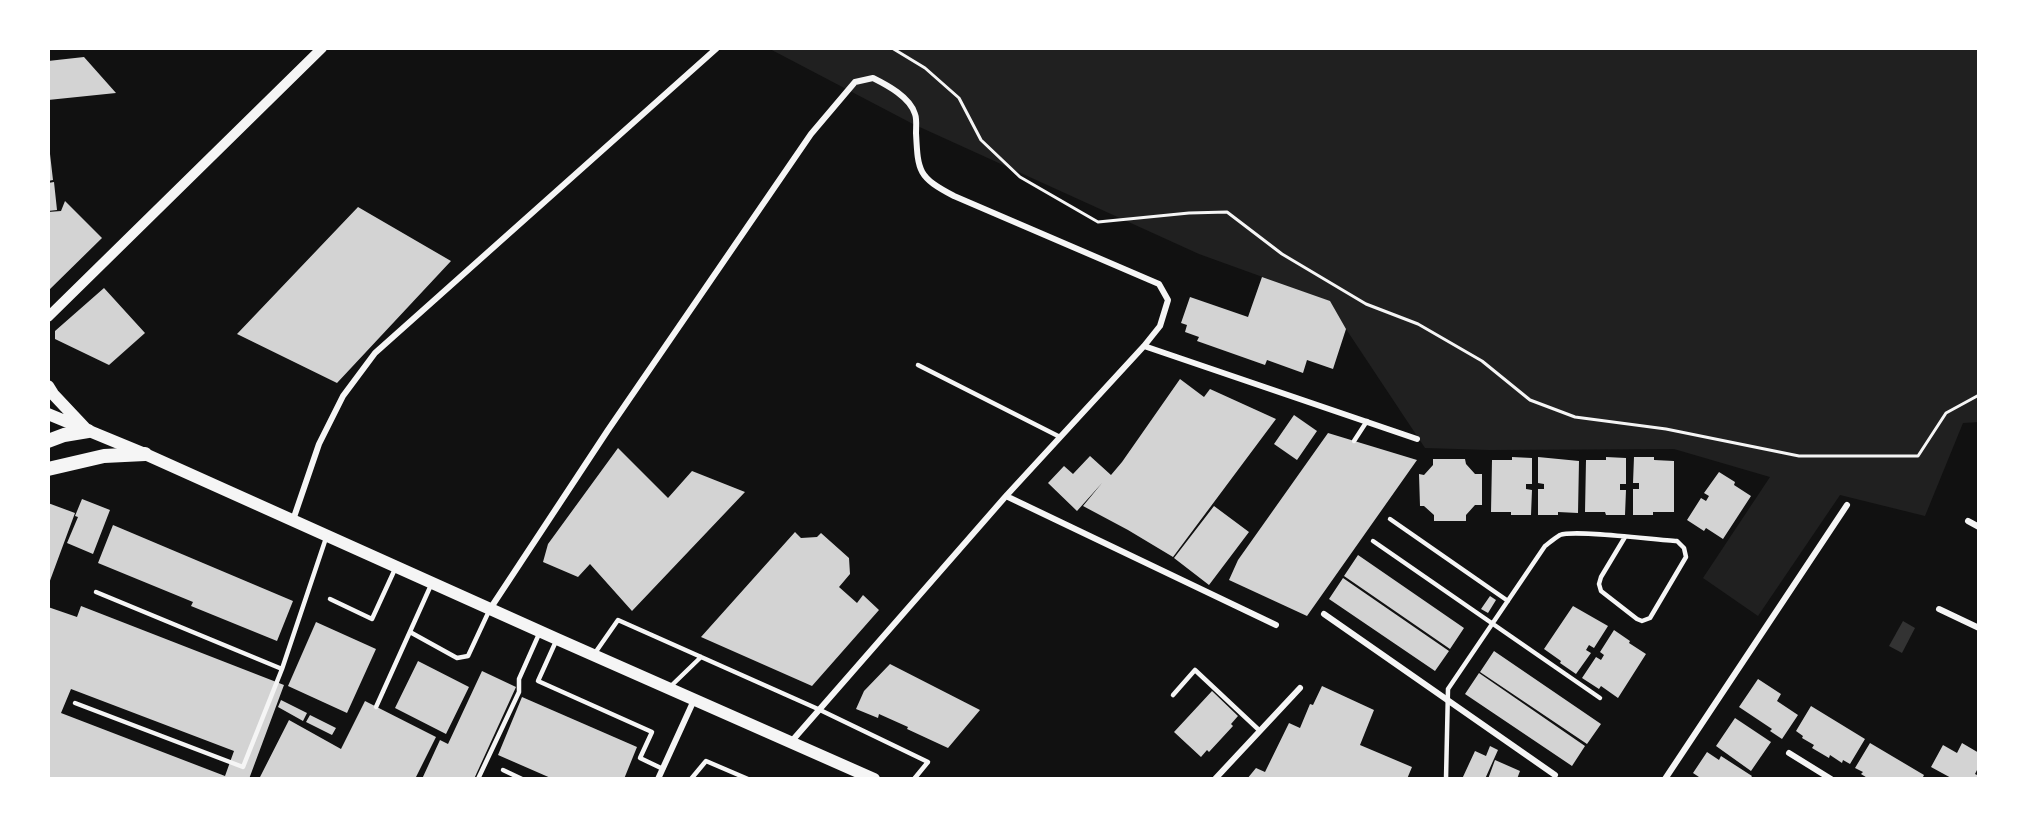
<!DOCTYPE html>
<html>
<head>
<meta charset="utf-8">
<style>
	body { margin:0 }
	#map { position:relative; width:2027px; height:827px; overflow:hidden; background:#111; font-family:"Nunito Sans",sans-serif }
	canvas { display:block }
	.frame { position:absolute; inset:0; border:50px solid #fff; pointer-events:none }
</style>
</head>
<body>
<div id="map">
<canvas width="2027" height="827"></canvas>
<div class="frame"></div>
</div>
<script>
const c = document.querySelector('canvas').getContext('2d');
c.lineJoin = 'round';
function fill(path, color) { c.fillStyle = color; c.fill(path, 'evenodd'); }
function strokePath(path, color, width, dash) { c.strokeStyle = color; c.lineWidth = width; c.lineCap = dash ? 'butt' : 'round'; c.setLineDash(dash || []); c.stroke(path); }
const green = new Path2D(`
	M768,48h1211v374l-16,1 -38,93 -85,-21 -82,121 -55,-38 67,-101 -96,-28 -185,1 -64,-2 -79,-119 -17,-28 -130,-47 -286,-130z`);
const water = new Path2D(`
	M1903,621l12,7 -13,25 -13,-7z`);
const building = new Path2D(`
	M84,57l32,36 -68,7v-39z
	M48,154h2l3,26 -5,1z
	M54,182l3,28 -9,1v-28z
	M65,201l37,37 -54,53v-79l13,-1z
	M358,207l93,54 -114,122 -100,-49z
	M1262,277l68,24 16,28 -13,40 -26,-9 -4,13 -36,-13 -2,5 -68,-24 2,-4 -14,-5 2,-7 -6,-2 9,-26 58,20z
	M104,288l41,45 -36,32 -54,-26v-8z
	M1180,379l24,18 6,-8 66,30 -103,138 -45,-27 -45,-24 19,-23 -25,28 -29,-28 16,-17 9,8 17,-18 21,19 11,-13z
	M1294,415l23,16 -20,29 -23,-16z
	M1328,433l89,27 -110,156 -78,-36 9,-20z
	M618,448l50,50 24,-27 53,21 -113,119 -42,-47 -12,13 -35,-15 5,-18z
	M1512,457l20,1v26h-6v5l6,1 -1,25h-20v-3h-20l1,-52h20z
	M1538,457l41,4 -1,52 -20,-1v3h-20v-26h6v-5l-6,-1z
	M1606,457l20,1v26h-6v6h6l-1,25h-19l-1,-3h-20l1,-52h20z
	M1634,457h20v3l20,1v51h-21v3h-20v-26h6v-6h-6z
	M1433,459h32l1,5 9,10h7v31h-7l-9,10v6h-32v-6l-10,-9h-4l-1,-32 5,1 9,-10z
	M1719,472l16,10 -1,3 17,11 -28,43 -17,-11 -2,3 -17,-11 14,-22 5,3 3,-5 -5,-3z
	M82,499l28,11 -17,44 -26,-11 11,-26 -3,-1z
	M48,503l27,10 -27,73z
	M1214,506l35,26 -40,53 -35,-27z
	M113,525l180,76 -16,40 -86,-35 2,-4 -95,-39z
	M795,532l6,6 16,-1 4,-4 28,25 1,16 -11,13 18,16 6,-8 16,15 -67,76 -111,-49z
	M1358,555l106,73 -14,21 -106,-73z
	M1343,578l106,73 -14,20 -106,-72z
	M1490,596l6,4 -8,13 -7,-4z
	M81,606l203,79 -35,94h-201v-172l29,10zM71,689l163,62 -9,25 -164,-63z
	M1573,606l35,20 -14,22 -5,-3 -3,5 5,3 -15,21 -16,-11 1,-2 -17,-12z
	M316,622l60,27 -29,64 -59,-27z
	M1614,630l16,11 -1,2 17,11 -28,44 -17,-12 -2,3 -17,-11 14,-21 5,3 3,-5 -4,-3z
	M1494,651l107,73 -14,20 -107,-72z
	M418,661l51,26 -23,47 -51,-26z
	M890,664l90,46 -32,38 -41,-19 1,-2 -29,-13 -1,4 -22,-9 8,-18z
	M482,671l34,16 -42,92h-52l18,-39 8,4z
	M1479,673l106,73 -13,20 -107,-72z
	M1758,679l23,15 -4,7 21,14 -16,24 -12,-8 2,-2 -33,-22z
	M1322,686l52,24 -14,35 52,22 -5,12h-160l9,-11 9,4 24,-49 11,5 10,-24 3,1z
	M1212,691l26,25 -7,8 2,2 -24,26 -2,-2 -6,7 -27,-25z
	M522,697l115,50 -13,32h-71l-55,-24z
	M281,700l26,13 -4,8 -25,-14z
	M365,701l71,36 -21,42h-156l30,-59 52,29z
	M1811,706l54,33 -15,25 -7,-4 -1,3 -12,-8 -1,3 -17,-10 2,-3 -12,-7 1,-2 -7,-5z
	M310,715l26,13 -4,7 -26,-13z
	M1735,718l36,24 -20,29 -35,-25z
	M1870,743l54,32 -2,4h-53l-8,-5 2,-2 -8,-4z
	M1962,743l17,10v13l-4,8 4,2v3h-26l-22,-12 12,-22 14,8z
	M1490,746l8,4 -13,29h-23l13,-28 11,5z
	M1707,752l12,8 2,-4 31,20 -2,3h-48l-9,-6z
	M1495,760l25,11 -3,8h-29z`);
const path = new Path2D(`
	M892,48l33,20 34,30 22,42 39,37 78,45 91,-9 38,-1 55,42 84,50 52,20 64,37 48,39 45,17 91,12 133,27h119l28,-43 33,-18`);
const service = new Path2D(`
	M918,365l142,72
	M1354,441l13,-20
	M1390,519l118,82
	M1373,541l227,157
	M96,592l186,77
	M330,599l42,20 23,-50
	M410,632l47,26 11,-2 21,-45
	M557,639l-19,42 114,51 -12,26 23,11
	M595,653l23,-33 200,89 110,53 -14,17
	M671,686l30,-29
	M1173,695l22,-25 65,61
	M75,703l168,64 39,-98 44,-131
	M376,707l55,-122
	M503,770l19,9
	M478,779l41,-87v-13l20,-45
	M691,779l15,-18 42,18
	M1446,779l2,-90 97,-143c4,-3 10,-8 15,-11 14,-6 96,5 117,6l7,7 2,9 -36,61 -8,3 -5,-2 -36,-28 -2,-7 2,-7 24,-40`);
const minor = new Path2D(`
	M1144,346l273,93
	M1006,496l270,129
	M293,520l26,-76 24,-48 32,-43 342,-305
	M1968,521l11,6
	M490,609l118,-179 203,-296 44,-52 18,-4c14,7 37,19 42,36 2,5 1,13 1,19 2,39 2,44 38,63l205,88 9,16 -8,26 -16,20 -138,150 -215,246
	M1939,609l40,19
	M1324,614l231,161
	M1789,753l42,26
	M658,779l36,-79
	M1215,779l85,-91
	M1665,779l182,-274`);
const tertiary = new Path2D(`
	M48,317l274,-269`);
const secondary = new Path2D(`
	M48,386l5,8 32,34
	M48,414l97,40 412,185 317,140`);
const primary = new Path2D(`
	M48,441l16,-6 24,-4
	M48,469l56,-13 41,-2`);
fill(green, '#202020');
fill(water, '#333');
fill(building, '#d3d3d3');
strokePath(path, '#f5f5f5', 3);
strokePath(service, '#f5f5f5', 4.5);
strokePath(minor, '#f5f5f5', 6);
strokePath(tertiary, '#f5f5f5', 10);
strokePath(secondary, '#f5f5f5', 12);
strokePath(primary, '#f5f5f5', 14);
</script>
</body>
</html>
